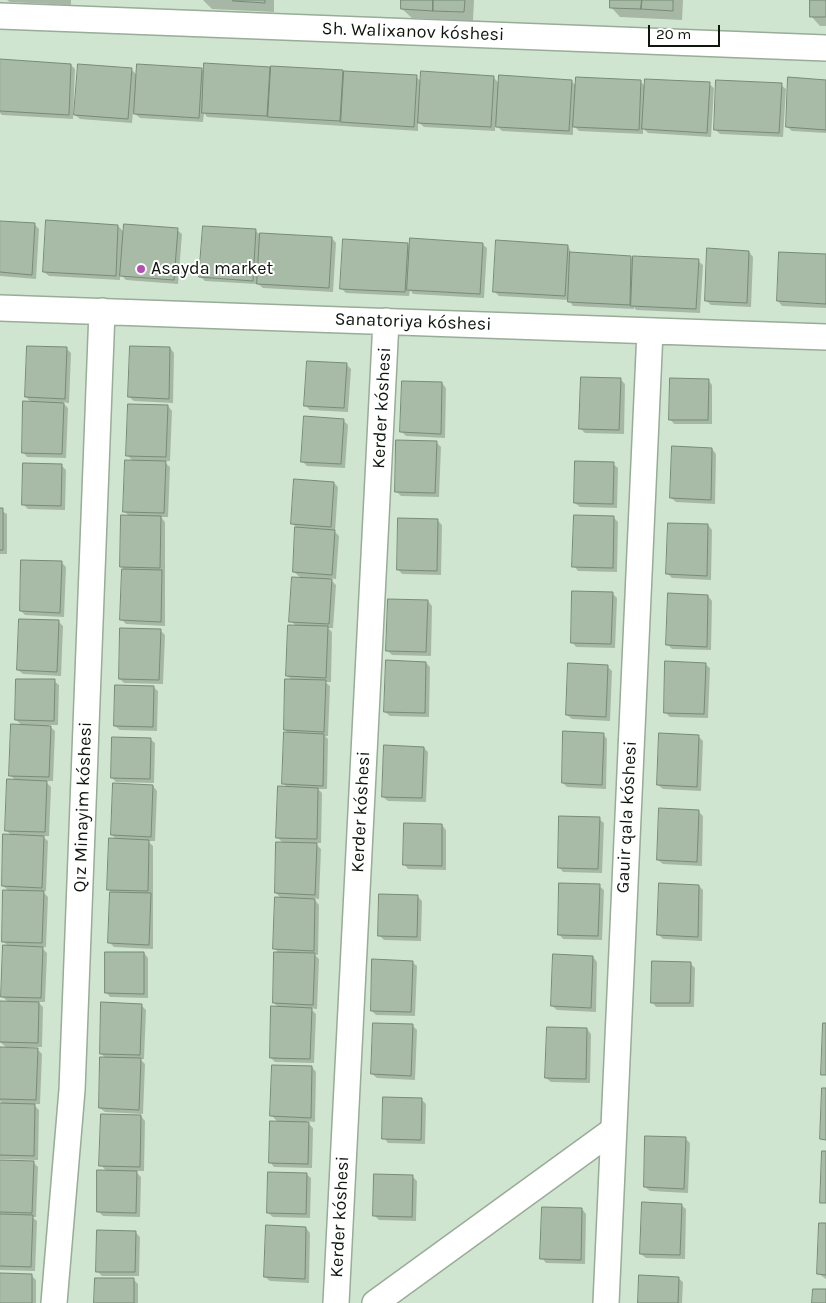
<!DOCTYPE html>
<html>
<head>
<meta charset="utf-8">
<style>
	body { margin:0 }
	#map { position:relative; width:826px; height:1303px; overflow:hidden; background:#d0e5cf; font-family:Karla,sans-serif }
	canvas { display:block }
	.scale { position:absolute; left:648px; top:25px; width:72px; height:22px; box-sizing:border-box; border:2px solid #0f160e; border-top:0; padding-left:6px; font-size:15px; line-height:18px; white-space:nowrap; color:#0f160e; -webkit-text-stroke:4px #fff; paint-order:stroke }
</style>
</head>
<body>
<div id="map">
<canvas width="826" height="1303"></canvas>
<div class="scale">20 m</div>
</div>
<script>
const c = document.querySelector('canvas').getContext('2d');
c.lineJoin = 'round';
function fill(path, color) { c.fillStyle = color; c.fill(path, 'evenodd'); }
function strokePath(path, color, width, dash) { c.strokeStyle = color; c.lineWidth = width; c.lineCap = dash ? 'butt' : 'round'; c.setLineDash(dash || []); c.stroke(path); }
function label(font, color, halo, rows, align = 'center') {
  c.font = font + ' Karla,sans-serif'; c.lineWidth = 4; c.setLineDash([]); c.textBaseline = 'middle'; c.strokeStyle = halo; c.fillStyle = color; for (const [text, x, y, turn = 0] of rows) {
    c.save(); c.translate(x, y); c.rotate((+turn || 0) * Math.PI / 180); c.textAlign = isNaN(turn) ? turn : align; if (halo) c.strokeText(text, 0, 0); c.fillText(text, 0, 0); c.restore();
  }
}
const shadow = new Path2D(`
	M7,0h64v5l-61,-3z
	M203,0h71v12l-62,-3z
	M403,0h71l-1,21 -61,-3 -10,-9z
	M611,0h72l-1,20 -62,-3 -9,-10z
	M811,0h15v26h-6l-9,-10z
	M0,65h71l4,4 -2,50 -71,-4 -2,-2z
	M272,67l144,10 6,5 71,-5 7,7 71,-3 6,5 64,-4 4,4 64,-2 5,4 -3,49 -63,-4 -5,-5v6l-64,-3 -6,-6v10l-71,-4 -7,-7v7l-71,-4 -6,-5v9l-211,-14 -3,-4 -1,9 -63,-4 -7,-6 -1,11 -52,-4 -5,-4 56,-46 6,6 65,-6 3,4 64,-5 3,2z
	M826,81v52l-34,-2 -5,-4z
	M781,85l5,4 -3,48 -63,-3 -5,-5z
	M0,222l35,3 4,4 -3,50 -36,-3z
	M118,226l7,7 52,-3 5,4 -4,50 -52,-4 -6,-6v6l-71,-4 -5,-4z
	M256,231l3,3 73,4 4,5 -3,49 -70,-4 -6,-5v1l-52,-3 -5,-5z
	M407,244l4,3 71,-3 5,4 -3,50 -71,-4 -3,-4 -1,6 -63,-3 -5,-5z
	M568,246l4,8 58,3 4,4h64l5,4 -3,48 -64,-3 -2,-3v2l-61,-3 -4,-6 -70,-4 -5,-5z
	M749,252l4,5 -2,50 -40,-2 -5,-5z
	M826,256v52l-44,-2 -4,-5z
	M66,348l5,5 -2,50 -7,-1 6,6 -2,50 -39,-1 -4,-5 9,-49 -6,-6z
	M170,348l4,5 -1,50 -39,-2 -5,-4z
	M346,364l5,5 -3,43 -38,-2 -5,-5z
	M621,380l4,4 -1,50 -39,-1 -5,-5z
	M708,380l4,5v39h-38l-4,-5z
	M442,383l4,5 -1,50 -39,-2 -4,-4z
	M168,406l4,5 -2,50h-7l7,6 -2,50h-7l4,5v104l-39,-2 -4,-4 1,-52 -2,-2 8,-50 -4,-4 9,-50 -7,-7z
	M343,420l5,5 -3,43 -38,-2 -5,-5z
	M436,442l5,5 -2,50 -38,-1 -5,-5z
	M712,449l4,5 -1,50 -39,-2 -5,-4z
	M613,464l5,4 -1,40 -37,-1 -5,-4z
	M61,465l5,5 -1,40 -37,-1 -5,-5z
	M334,483l4,4 -3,45 4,4 -3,43 -7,-1 7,7 -3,43h-5l4,4 -1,50h-6l5,4 -2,50h-3l3,3 -1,50h-9l4,4 -1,50h-6l6,6 -2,50 -6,-1 6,7 -1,50 -4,-1 5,5 -2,50 -7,-1 6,6 -2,49 -39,-1 -4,-4 8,-50 -5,-5 5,-50 -4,-4 7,-50 -6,-6 7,-50 -6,-6 11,-49 -4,-4 5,-50 -4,-4 7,-50 -5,-4 9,-50 -5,-5 10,-43 -7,-6 3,-44 -4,-4z
	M0,510l7,4v40h-7z
	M614,518l4,4 -1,50 -39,-1 -4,-5z
	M438,521l4,4 -1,50 -39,-1 -4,-5z
	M708,525l4,5 -1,50 -39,-2 -4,-4z
	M61,562l5,5 -2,50 -39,-2 -4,-4z
	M612,593l5,5 -2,50 -39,-1 -4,-5z
	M708,596l4,5 -1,49 -39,-1 -4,-4z
	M428,601l4,5 -1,50 -39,-1 -5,-5z
	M58,621l5,5 -2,50 -38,-2 -5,-4z
	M160,630l5,5 -2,49 -39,-1 -4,-4z
	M426,663l4,4 -1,50 -39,-1 -5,-4z
	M705,664l5,4 -2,50 -38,-1 -5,-5z
	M607,666l5,5 -2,50 -38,-2 -5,-4z
	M54,681l5,4 -1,40h-10l7,6 -2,50h-8l6,6 -2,49h-7l6,5 -2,50h-4l6,6 -2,50h-5l6,6 -2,49h-7l5,5 -1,40h-16v2l12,1 4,4 -2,50h-7l6,6 -1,50 -38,-1v-55l4,1 -4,-4v-53h7l-7,-6 8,-40 -6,-6 7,-49 -6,-6 6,-50 -6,-5 9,-50 -6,-6 10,-49 -6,-6 13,-49 -7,-6z
	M153,687l5,4 -1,40 -37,-1 -5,-4z
	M603,734l4,5 -1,50 -39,-2 -4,-4z
	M698,736l5,5 -2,50 -38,-2 -5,-4z
	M150,739l5,4 -1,40 -38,-1 -4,-4z
	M424,748l4,4 -2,50 -38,-1 -5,-4z
	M153,786l4,5 -2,50h-7l5,5v103l-39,-2 -4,-4 1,-51 -3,-3 9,-49 -5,-5z
	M698,811l5,5 -1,50 -39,-2 -5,-4z
	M599,819l5,4 -2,50 -39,-1 -4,-5z
	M442,825l4,5v40l-38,-1 -4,-5z
	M599,886l5,4 -2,50 -39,-1 -4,-5z
	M699,886l4,4 -1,51 -39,-2 -4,-4z
	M417,896l5,5 -1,40 -37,-1 -5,-5z
	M144,953l4,5v40l-38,-1 -4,-5z
	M593,957l4,5 -1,50 -39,-2 -5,-4z
	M412,962l5,4 -2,50 -39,-1 -4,-4z
	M690,963l5,5 -1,39h-38l-4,-5z
	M141,1005l5,5 -2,49h-4l5,5 -2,50 -38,-2 -5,-4 6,-50 -5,-4z
	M412,1025l5,5 -2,50 -38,-2 -5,-4z
	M587,1029l4,5 -1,49 -39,-1 -5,-4z
	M312,1067l4,5 -1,50 -9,-1 7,7 -1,40 -38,-1 -4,-5 9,-39 -7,-7z
	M421,1099l5,5 -1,40 -37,-1 -4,-5z
	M141,1116l4,5 -1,50h-9l6,6 -1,40 -37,-1 -5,-5 9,-39 -6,-7z
	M685,1138l5,5 -2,50 -38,-2 -5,-4z
	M0,1161l33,1 5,5 -2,50h-4l5,4 -2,50 -35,-1z
	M306,1174l5,4 -1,40 -37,-1 -5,-4z
	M412,1176l5,5 -1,40 -37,-1 -5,-5z
	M681,1205l5,4 -1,50 -39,-1 -5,-4z
	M582,1209l4,5 -1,50 -39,-1 -4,-5z
	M826,1224v55l-7,-5z
	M306,1228l4,5 -1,50 -39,-2 -5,-4z
	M135,1232l5,5 -1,39h-37l-5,-5z
	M0,1275l32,1 4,4v23h-36z
	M678,1278l5,4 -1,21h-43z
	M134,1280l4,4v19h-42z`);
const building = new Path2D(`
	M233,0h32v3l-32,-2z
	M401,0h32v11l-32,-2z
	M433,0h32l-1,12 -31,-1z
	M610,0h32l-1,9 -31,-1z
	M642,0h31v11l-32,-2z
	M810,0h16v17h-16z
	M0,59l71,5 -2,51 -69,-4z
	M204,63l66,4 -3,49 -65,-3z
	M78,64l54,4 -4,51 -54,-4z
	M137,64l65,4 -3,50 -65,-4z
	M271,66l72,4 -3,51 -72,-4z
	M344,71l73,4 -3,52 -73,-5z
	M421,71l73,5 -3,51 -73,-4z
	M499,75l73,5 -3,51 -73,-4z
	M576,77l65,3 -2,50 -66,-3z
	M788,77l38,3v50l-40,-3z
	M645,79l65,3 -3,51 -65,-4z
	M716,80l66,3 -3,50 -65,-3z
	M46,220l72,5 -2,51 -73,-4z
	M0,221l35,2 -3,52 -32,-3z
	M124,224l54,4 -4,52 -54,-4z
	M203,226l53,3 -3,52 -54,-4z
	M260,233l72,4 -3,51 -72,-4z
	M410,238l73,5 -3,51 -73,-4z
	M343,239l65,4 -3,49 -65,-3z
	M496,240l72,5 -3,51 -72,-4z
	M707,248l42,3 -2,52 -42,-2z
	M570,252l61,4 -1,49 -62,-3z
	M779,252l47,2v50l-49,-3z
	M633,256l66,3 -3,50 -65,-3z
	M27,346l40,1 -2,52 -40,-2z
	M130,346l40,1 -1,52 -41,-2z
	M307,361l40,2 -3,45 -40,-2z
	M581,377l40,1 -2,52 -40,-1z
	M670,378l39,1 -1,41h-39z
	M402,381l40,1 -1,52 -41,-2z
	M23,401l41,2 -2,51 -40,-1z
	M128,404l40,1 -2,52 -40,-1z
	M304,416l40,3 -3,45 -40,-2z
	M396,440l41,1 -2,52 -40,-1z
	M672,446l40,2 -1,52 -41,-2z
	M125,460l41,1 -2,52 -41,-1z
	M575,461l39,1 -1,42 -39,-1z
	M23,463l39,1 -1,42 -39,-1z
	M294,479l40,3 -3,45 -40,-3z
	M0,508h3v42h-3z
	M121,515l40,1 -1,52 -40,-1z
	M574,515l40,1 -1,52 -41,-1z
	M398,518l40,1 -1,52 -40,-1z
	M668,523l40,1 -1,52 -41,-2z
	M295,527l40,3 -3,45 -39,-3z
	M21,560l41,1 -2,52 -40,-2z
	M122,569l40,1 -1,52 -41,-2z
	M292,577l40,2 -3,45 -40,-2z
	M572,591l41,1 -2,52 -40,-1z
	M668,593l40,2 -1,52 -41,-2z
	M388,599l40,1 -2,52 -40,-1z
	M19,619l40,1 -2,52 -40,-2z
	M288,625l40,1 -2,52 -40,-2z
	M120,628l41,1 -2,51 -40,-1z
	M386,660l40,2 -1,51 -41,-1z
	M665,661l41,2 -2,51 -40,-1z
	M568,663l40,2 -2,52 -40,-2z
	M16,679h39l-1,42 -39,-1z
	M285,679l41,1 -2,52 -40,-2z
	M115,685l39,1 -1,41 -39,-1z
	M11,724l40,2 -2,51 -40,-1z
	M563,731l41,2 -2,52 -40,-2z
	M284,732l40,2 -1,52 -41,-2z
	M659,733l40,2 -2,52 -40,-2z
	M112,737l39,1 -1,41 -39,-1z
	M384,745l40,2 -2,51 -40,-1z
	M7,779l40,2 -2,51 -40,-1z
	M113,783l40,2 -2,52 -40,-2z
	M278,786l40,2 -1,51 -41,-1z
	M659,808l40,2 -2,52 -40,-2z
	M559,816l41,1 -2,52 -40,-1z
	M404,823l38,1v42l-39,-1z
	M3,834l41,2 -2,52 -40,-2z
	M109,838l40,2 -1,51 -41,-1z
	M276,842l41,1 -2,52 -40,-2z
	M559,883l41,1 -2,52 -40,-1z
	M659,883l40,2 -1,52 -41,-2z
	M3,890l41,1 -2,52 -40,-1z
	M110,892l41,1 -2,52 -41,-2z
	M379,894l39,1 -1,42 -39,-1z
	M275,897l40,2 -1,52 -41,-2z
	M3,945l40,2 -2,51 -40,-1z
	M105,952h39v42l-39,-1z
	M274,952l41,1 -2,52 -40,-2z
	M553,954l40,2 -2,52 -40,-2z
	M372,959l41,2 -2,51 -40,-1z
	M652,961l39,1 -1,41h-39z
	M0,1001l39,1 -1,41 -38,-1z
	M101,1002l41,2 -2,51 -40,-1z
	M271,1006l41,2 -2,51 -40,-1z
	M373,1023l40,1 -2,52 -40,-2z
	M823,1023h3v52h-5z
	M547,1027l40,1 -1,51 -41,-1z
	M0,1047l38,1 -2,52 -36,-1z
	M100,1057l41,1 -2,52 -40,-2z
	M272,1065l40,1 -1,52 -41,-2z
	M822,1088h4v52l-6,-1z
	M383,1097l39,1 -1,42 -39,-1z
	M0,1103l35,1 -1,52 -34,-1z
	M101,1114l40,1 -1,52 -41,-1z
	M270,1121l39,1 -1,42 -39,-1z
	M645,1136l41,1 -2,52 -40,-2z
	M822,1151h4v52h-6z
	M0,1160l34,1 -2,52 -32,-1z
	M97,1170l40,1 -1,42 -39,-1z
	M268,1172l39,1 -1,41 -39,-1z
	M374,1174l39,1 -1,42 -39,-1z
	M642,1202l40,2 -2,51 -40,-1z
	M542,1207l40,1 -1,52 -41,-1z
	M0,1214l33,1 -2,52 -31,-1z
	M819,1223h7v52l-9,-1z
	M266,1225l40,2 -1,52 -41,-2z
	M97,1230l39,1 -1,41h-39z
	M0,1273l32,1v29h-32z
	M639,1275l40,2 -1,26h-40z
	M95,1278h39v25h-40z
	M813,1289h13v14h-14z`);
const minor = new Path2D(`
	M0,16l826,32
	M0,308l826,29
	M54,1303l18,-213 30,-779
	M336,1303l50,-982
	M375,1303l237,-172
	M606,1303l44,-972`);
const markers = [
	[141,269,5,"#b54fb4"]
];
const streetNames = [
	["Sh. Walixanov kóshesi",413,32,2],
	["Sanatoriya kóshesi",413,322,2],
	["Kerder kóshesi",382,408,-87],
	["Qız Minayim kóshesi",83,807,-88],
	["Kerder kóshesi",361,812,-87],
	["Gauir qala kóshesi",627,817,-87],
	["Kerder kóshesi",340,1217,-87]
];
const poiNames = [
	["Asayda market",151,269]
];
fill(shadow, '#0003');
fill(building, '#a7bba6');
strokePath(building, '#778b77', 1);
strokePath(minor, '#98ac97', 28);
strokePath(minor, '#fff', 25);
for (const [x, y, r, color] of markers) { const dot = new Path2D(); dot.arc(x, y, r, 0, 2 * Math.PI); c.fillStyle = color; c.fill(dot); strokePath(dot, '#fff', 2); }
label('18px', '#0f160e', '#fff', streetNames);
label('18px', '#0f160e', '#fff', poiNames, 'left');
</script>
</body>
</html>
